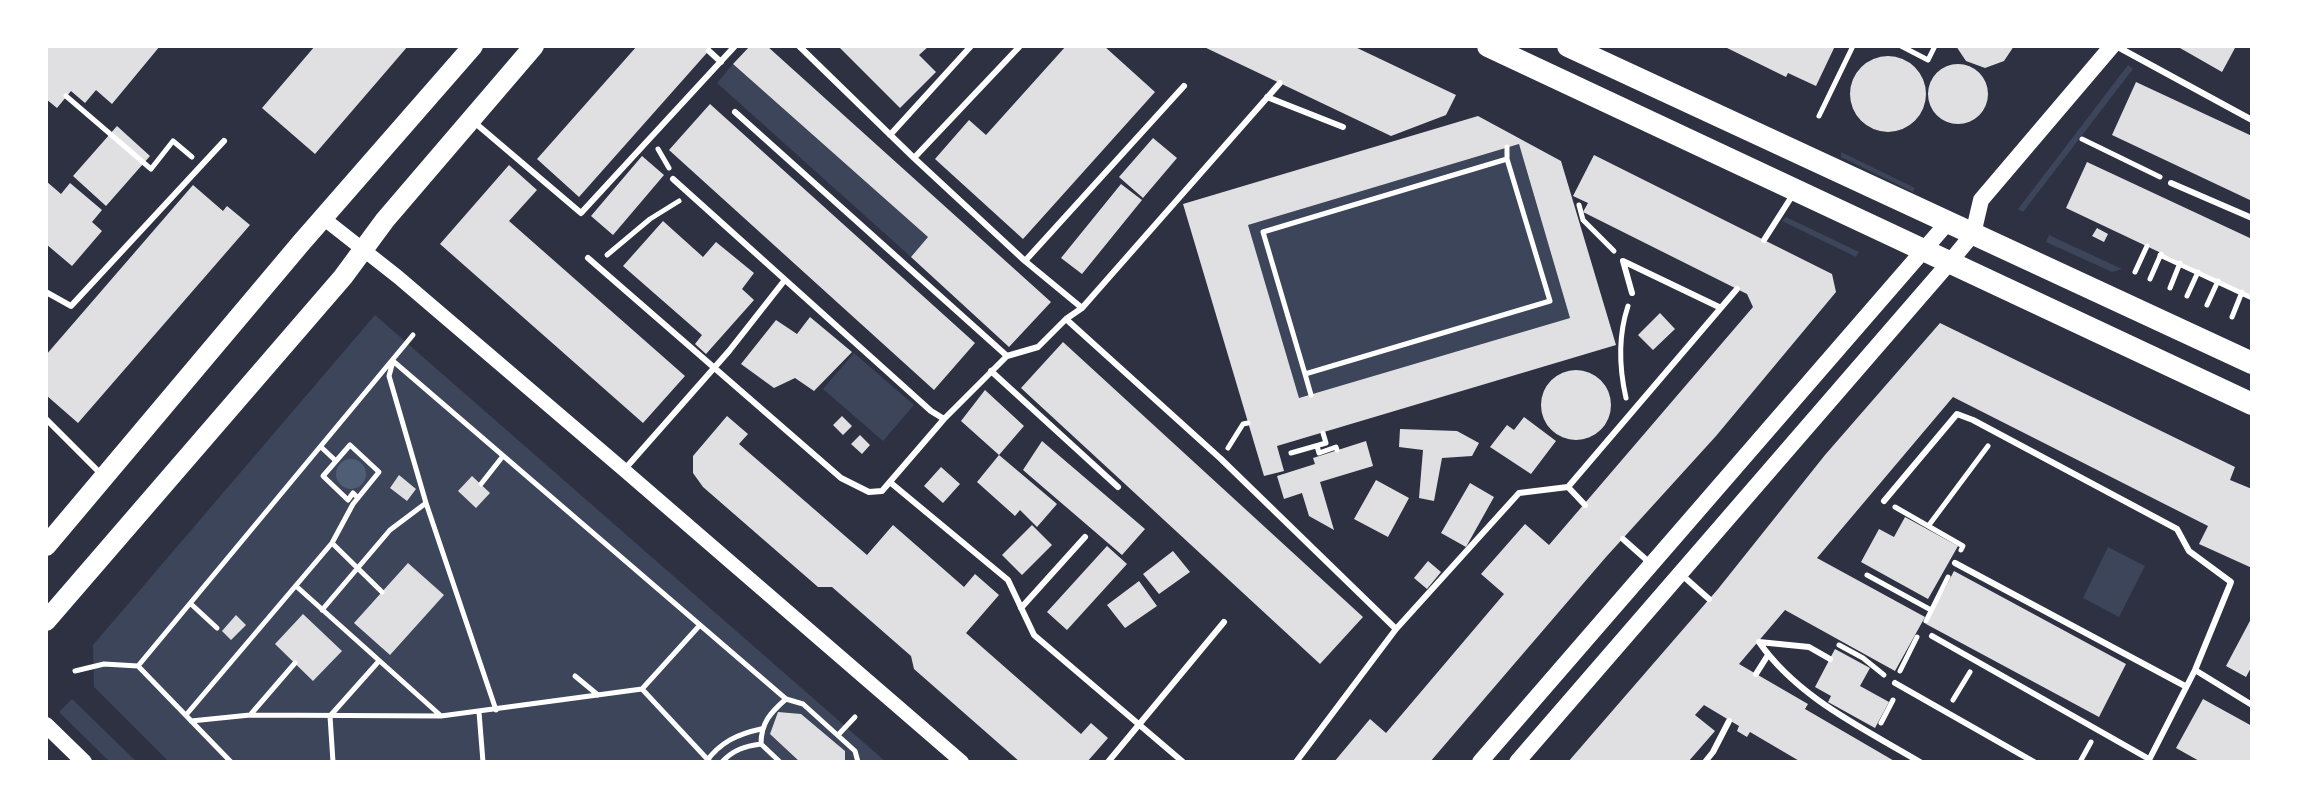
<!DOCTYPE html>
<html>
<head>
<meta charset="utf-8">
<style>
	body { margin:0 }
	#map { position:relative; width:2298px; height:808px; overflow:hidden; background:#2d3142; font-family:"Open Sans",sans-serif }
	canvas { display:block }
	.frame { position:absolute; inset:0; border:48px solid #fff; pointer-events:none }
</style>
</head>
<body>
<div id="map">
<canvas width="2298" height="808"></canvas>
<div class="frame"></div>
</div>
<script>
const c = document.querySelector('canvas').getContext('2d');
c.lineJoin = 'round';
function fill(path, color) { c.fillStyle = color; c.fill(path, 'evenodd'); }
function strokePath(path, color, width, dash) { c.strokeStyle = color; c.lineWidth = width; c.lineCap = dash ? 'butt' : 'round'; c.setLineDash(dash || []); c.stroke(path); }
const green = new Path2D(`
	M733,64l195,173 -17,20 -194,-174z
	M2128,65l5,4 -110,143 -5,-3z
	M1519,144l51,174 -271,80 -51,-173z
	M1841,152l74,36 -2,4 -72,-35z
	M1786,217l73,35 -3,5 -74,-36z
	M2049,235l73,34 -10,3 -66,-30z
	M375,315l511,447h-717l-75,-75 -1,-42z
	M854,353l60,52 -31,36 -60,-52z
	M2108,547l37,19 -26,51 -36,-19z
	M72,699l65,63h-27l-51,-50z`);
const water = new Path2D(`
	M336 474a15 15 0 1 1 30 0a15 15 0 1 1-30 0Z`);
const building = new Path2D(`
	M46,46h114l-48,58 -16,-14 -11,13 -14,-12 -14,17 -11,-9z
	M315,46h93l-93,108 -53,-46z
	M637,46h76l-134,151 -42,-38z
	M750,46h17l284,256 -42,45 -98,-90 17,-20 -195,-173z
	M838,46h91l-10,9 17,17 -36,36z
	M1066,46h38l51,46 -132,147 -88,-80 34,-39 17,15z
	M1202,46h151l103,49 -10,20 -55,21z
	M1723,46h112l-19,40 -28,-13 -2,4z
	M1956,46h58l-10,15 -19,7 -19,-7z
	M2182,46h49l4,2 -13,24 -42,-24z
	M1850 94a38 38 0 1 1 76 0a38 38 0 1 1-76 0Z
	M1928 94a30 30 0 1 1 60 0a30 30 0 1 1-60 0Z
	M2136,82l116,54v65l-140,-66z
	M710,104l265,239 -41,47 -265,-240z
	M1478,116l83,45 55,184 -339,101 7,25 -20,5 -81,-272zM1519,144l51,174 -271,80 -51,-173z
	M117,126l33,30 -44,50 -33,-30z
	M1153,138l24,20 -34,40 -24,-21z
	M1594,155l238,119 4,18 -120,144 -110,121 -176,205h-96l36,-43 16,14 118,-139 -23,-20 44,-50 24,21 204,-238 -6,-13 -164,-82 5,-9 -15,-7z
	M642,156l22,19 -51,60 -22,-19z
	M2087,162l165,77v57l-186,-88z
	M509,165l28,25 -28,31 176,155 -42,47 -203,-179z
	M46,181l15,13 9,-11 32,27 -10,12 10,9 -30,35 -26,-22z
	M1121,184l21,16 -60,74 -21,-16z
	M193,185l30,26 4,-5 23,19 -172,198 -32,-28v-40z
	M663,221l40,36 13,-15 38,31 -12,16 12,11 -48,54 -11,-10 7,-9 -79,-69z
	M2097,228l11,6 -4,8 -12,-6z
	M1660,313l15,16 -22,21 -15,-15z
	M810,317l42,35 -38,39 -19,-13 -21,10 -33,-24 35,-44 21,14z
	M1940,323l295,144 -5,13 22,9v79l-53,-24 9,-18 -255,-129 -136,161 108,59 -30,54 -110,-61 -46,54 69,40 -3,5 91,53h-95l-51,-30 -3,5 -10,-6 2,-5 -35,-21 -9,10 20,16 -27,31h-120l150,-173 107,-134z
	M1063,342l300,275 -43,47 -299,-276z
	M1541 405a35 35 0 1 1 70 0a35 35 0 1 1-70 0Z
	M985,390l39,36 -25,29 -38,-34z
	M727,416l21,18 -9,10 128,111 26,-30 71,62 11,-13 24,21 -33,38 115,101 10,-11 17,15 -21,24h-67l-106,-93 -3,-13 -79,-69h-14l-115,-100 -10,-14v-17z
	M842,416l10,10 -9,9 -10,-10z
	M1524,417l32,24 -25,33 -41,-27 17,-22 7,5z
	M1400,429l57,2 22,12 -7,13 -30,2 -8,43 -15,-3 4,-48 -24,-3z
	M860,435l10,10 -8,9 -11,-10z
	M1042,441l103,88 -23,26 -99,-85z
	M1366,441l7,25 -53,16 14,48 -25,-14 -7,-23 -18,6 -7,-23 38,-12 -2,-6z
	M999,455l58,49 -20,23 -17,-17 -5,6 -38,-34z
	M941,467l19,17 -17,19 -19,-17z
	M399,475l17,14 -9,12 -17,-13z
	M472,476l18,17 -14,15 -18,-17z
	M1376,480l33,18 -21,39 -34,-18z
	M1470,483l24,14 -28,50 -25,-14z
	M1905,517l53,29 -30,53 -67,-37 18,-33 15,8z
	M1032,525l20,20 -30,30 -20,-20z
	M1107,546l20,18 -60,66 -20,-18z
	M1173,551l17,21 -31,22 -16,-20z
	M1428,561l13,11 -14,17 -13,-11z
	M408,563l36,32 -54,60 -36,-32z
	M1954,571l172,93 -27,53 -173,-93z
	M1139,581l18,25 -32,22 -18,-23z
	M303,614l39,37 -29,30 -38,-37z
	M236,615l10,10 -15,15 -9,-9z
	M2252,617v49l-6,11 -20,-11z
	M1835,649l35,19 -10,18 29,16 -14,26 -47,-26 3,-6 -16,-9z
	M2203,699l49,27v36h-51l-25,-14z
	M778,712l23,2 44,37v11h-45l-30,-28z`);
const path = new Path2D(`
	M1901,46l27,14 7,-14
	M66,96l85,73 22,-28 19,16
	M1819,116l34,-70
	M2082,139l78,38
	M658,149l11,19
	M1507,159l-244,73 42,142 245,-73 -43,-142v-12
	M1579,205l4,15 31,31
	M607,255l43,-36 29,-18
	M2160,255l92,43
	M2135,272l12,-26
	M2150,279l11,-25
	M2170,288l10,-25
	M2187,296l11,-24
	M2207,305l11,-24
	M2232,317l10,-25
	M393,361l393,338 17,5 52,47 3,11
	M392,365l-3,11 37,127 70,207
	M1305,374l6,21
	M1626,398c-7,-31 -8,-62 2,-92
	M1317,446l2,7 17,-6 1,3
	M321,447l15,14
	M1228,448l15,-24 5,-1
	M1291,453l35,-10 -3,-10
	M481,484l22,-28
	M1895,507l68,39 -2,4
	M1929,525l59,-79
	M332,543l50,49
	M1867,575l64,35
	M296,586l144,129
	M191,604l26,24
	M322,610l68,-80 36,-27
	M1926,621l22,-44
	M1839,645l24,13 21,17
	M138,666l275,-331
	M75,671l29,-7 34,2 93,96
	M1900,671l17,-34
	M575,676l23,19
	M642,689l68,73
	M1953,700l17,-28
	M479,712l4,50
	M251,714l44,-51
	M186,715l146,-172 21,-39 26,-32 -29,-27 -27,31 25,24 5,-7 5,5
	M191,721l59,-6 191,1 201,-27 58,-64
	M1881,723l12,-23
	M838,735l17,-18
	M333,762l-3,-46 49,-55
	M706,762c14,-20 32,-28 55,-33
	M722,762c11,-12 23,-16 39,-18
	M780,762l-19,-18c0,-21 9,-31 25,-45
	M2080,762l11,-20`);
const service = new Path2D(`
	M799,46l115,112
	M1020,46l-106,112 111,103 57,47
	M2116,46l136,74
	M709,51l12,11
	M1267,97l76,30
	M735,112l272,244
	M474,122l107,91 154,-167
	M890,135l81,-89
	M673,179l258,232 13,8
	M2171,183l81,35
	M1764,240l30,-47
	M588,258l253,220 28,14 13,-1 62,-72 63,-63 31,-9 28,-28 16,-11 198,-225
	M1025,261l159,-175
	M46,292l25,14 153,-165
	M1632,293l-9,-32 98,47
	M1066,319l155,140 175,170
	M991,371l127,116
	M46,419l57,57
	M624,470l105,-119 55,-70
	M891,483l117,97 26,55 149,127
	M1568,487l169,-198
	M1884,501l73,-87 16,6 204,109 12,22 42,31 -36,88 -47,92
	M1623,539l27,24
	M1955,563l230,123
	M1683,576l26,23
	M1021,608l64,-71
	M1932,636l217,123
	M1759,642c39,56 104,86 161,120
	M1759,642l50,5 21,12
	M2195,670l57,35
	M1756,674l12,-19
	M1895,683l139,79
	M1108,762l116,-140
	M1296,762l100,-133 123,-136 49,-6 17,18
	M1705,762l8,-10 16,-31`);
const tertiary = new Path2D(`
	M323,218l75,59 226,193 338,292`);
const secondary = new Path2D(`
	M46,725l38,37
	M1480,762l468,-540
	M1517,762l432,-499 24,-29 8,-34 131,-154`);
const primary = new Path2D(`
	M46,546l255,-303 172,-197
	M46,621l297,-344 42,-57 149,-174`);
const trunk = new Path2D(`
	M1488,46l764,358
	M1568,46l684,317`);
fill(green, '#3c4559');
fill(water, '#4f5d75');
fill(building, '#e0e0e3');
strokePath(path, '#fff', 5);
strokePath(service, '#fff', 6);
strokePath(tertiary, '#fff', 14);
strokePath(secondary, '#fff', 16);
strokePath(primary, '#fff', 20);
strokePath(trunk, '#fff', 22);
</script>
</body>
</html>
